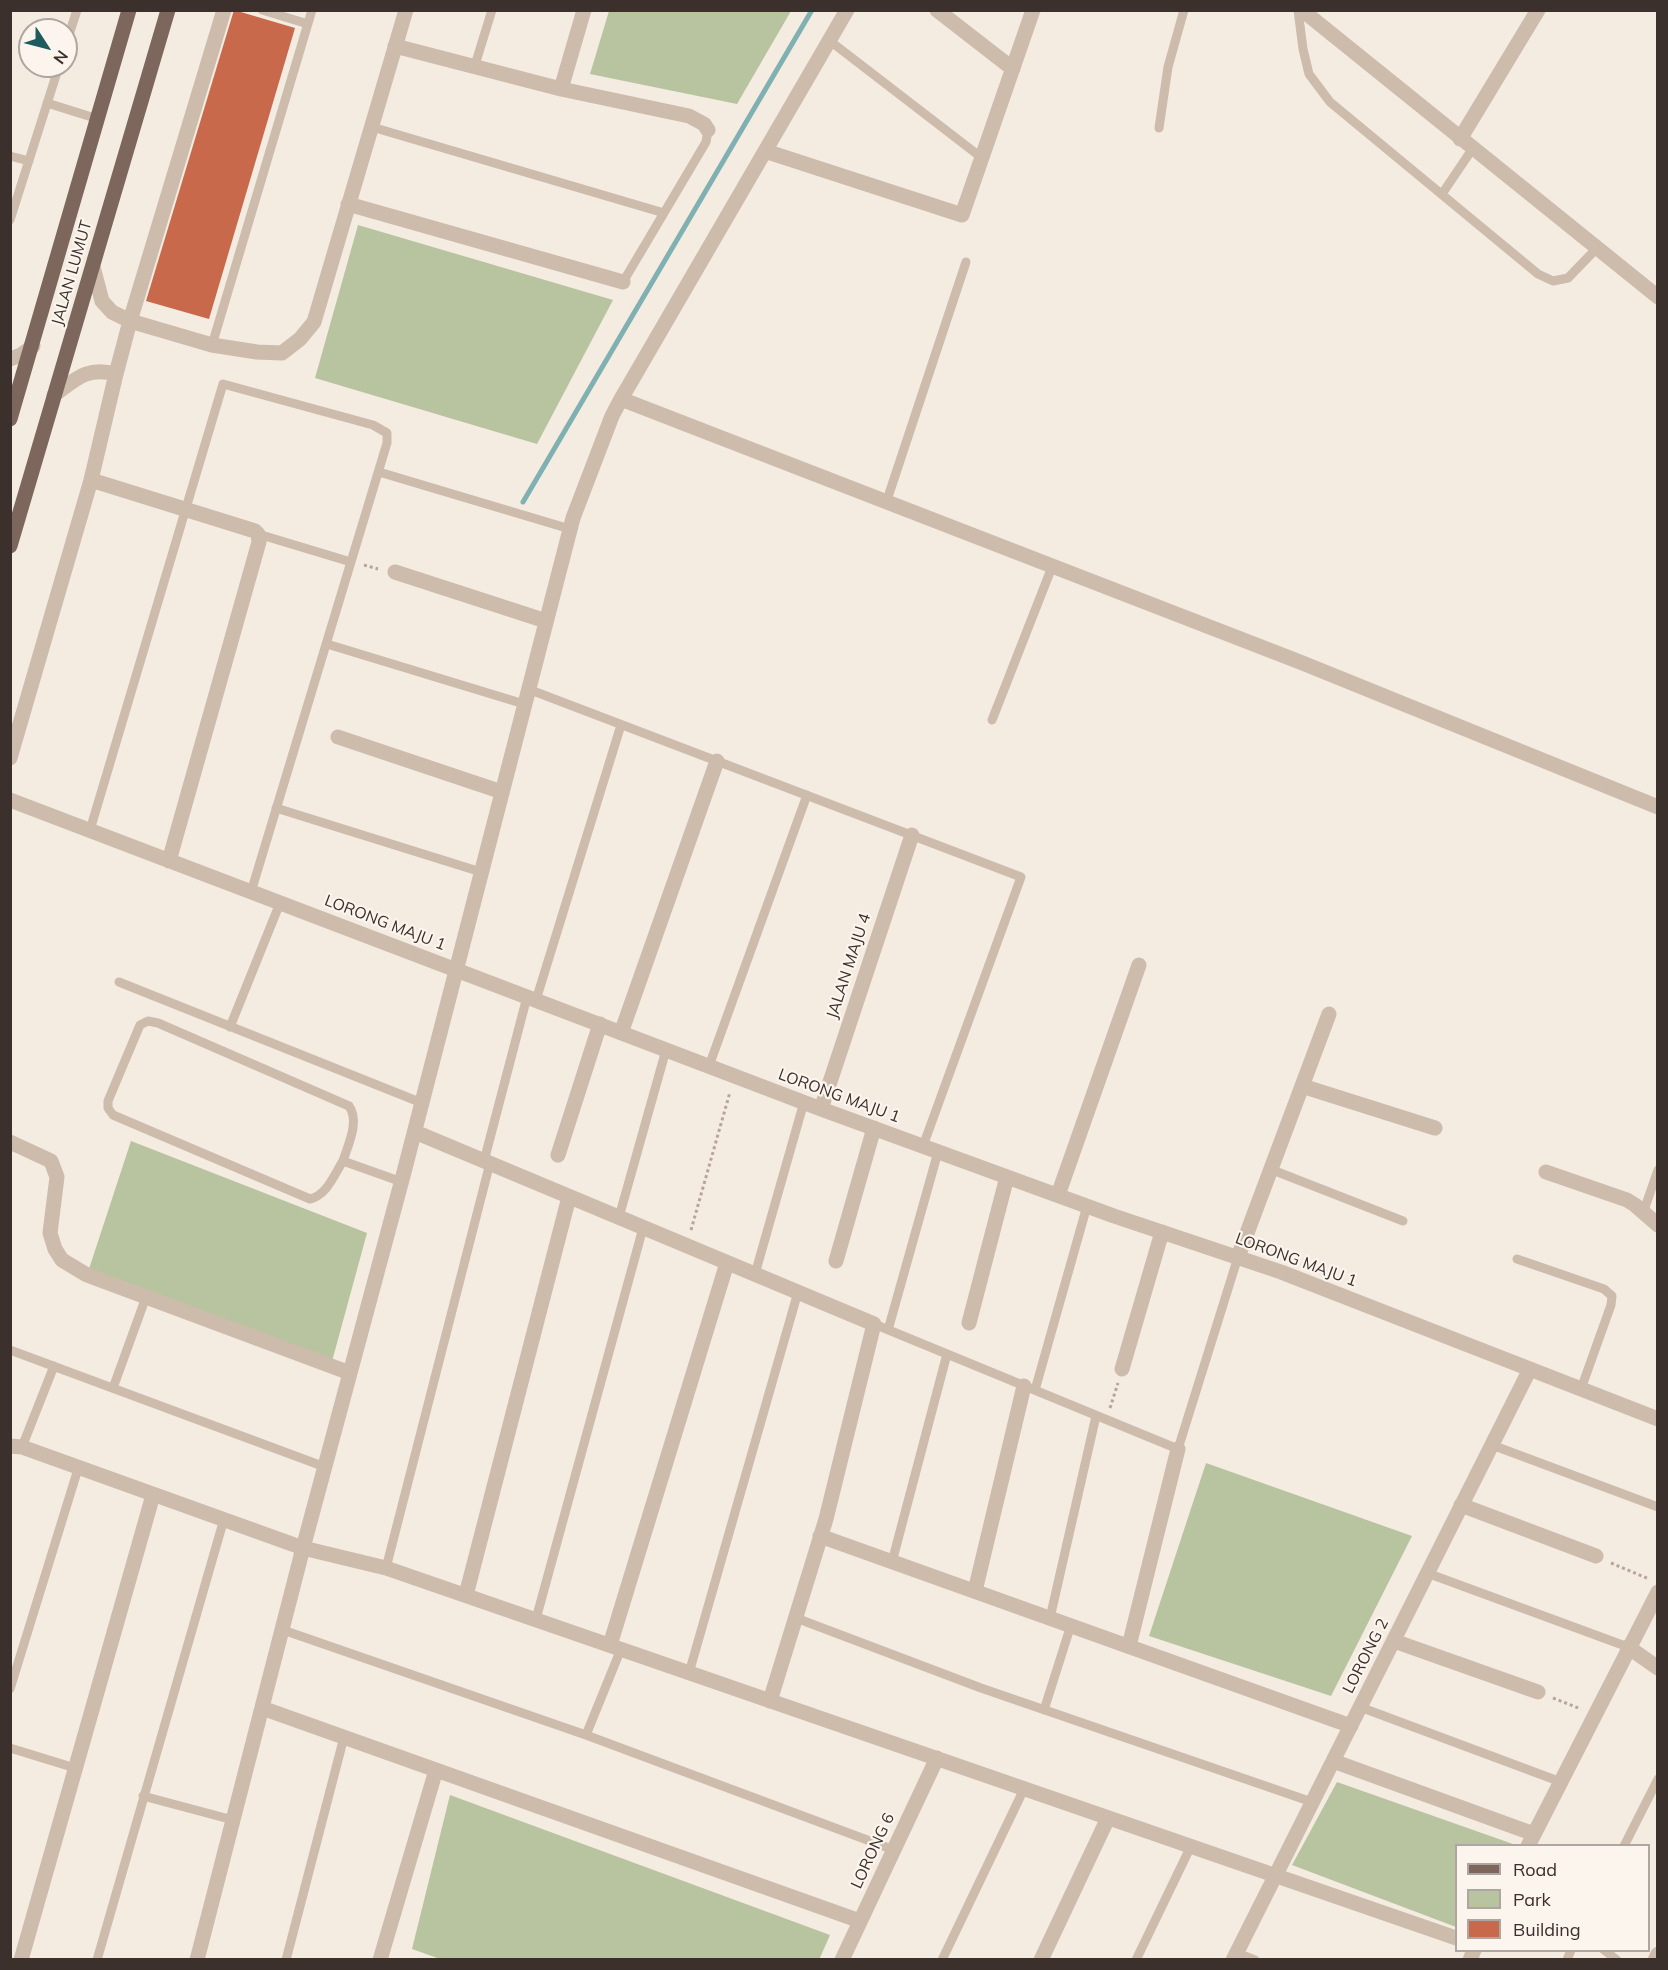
<!DOCTYPE html>
<html>
<head>
<meta charset="utf-8">
<style>
	body { margin:0 }
	#map { position:relative; width:1668px; height:1970px; overflow:hidden; background:#f4ebe1; font-family:Mulish,sans-serif }
	canvas { display:block }
	.frame { position:absolute; inset:0; border:12px solid #3b302b; pointer-events:none }
	.legend { position:absolute; left:1455px; top:1844px; width:195px; height:108px; box-sizing:border-box; background:#fbf5ee; border:2px solid #aea6a0; margin:0; padding:8px 10px; list-style:none; font-size:18px; color:#3b302b }
	.legend li { display:flex; align-items:center; gap:12px; height:30px }
	.legend b { width:30px; border:2px solid #aea6a0 }
	.north { position:absolute; left:18px; top:18px; width:60px; height:60px; box-sizing:border-box; background:#fbf5ee; border:2px solid #aea6a0; border-radius:50%; rotate:126deg; font-size:16px; font-weight:700; line-height:24px; text-align:center; color:#3b302b }
	.north::after { content:''; display:block; margin:auto; width:21px; height:27px; background:#1f5a5e; clip-path:polygon(50% 0,100% 100%,50% 72%,0 100%) }
</style>
</head>
<body>
<div id="map">
<canvas width="1668" height="1970"></canvas>
<div class="frame"></div>
<ul class="legend">
<li><b style="height:8px;background:#7d675c"></b>Road</li>
<li><b style="height:16px;background:#b8c4a0"></b>Park</li>
<li><b style="height:16px;background:#c8694b"></b>Building</li>
</ul>
<div class="north">N</div>
</div>
<script>
const c = document.querySelector('canvas').getContext('2d');
c.lineJoin = 'round';
function fill(path, color) { c.fillStyle = color; c.fill(path, 'evenodd'); }
function strokePath(path, color, width, dash) { c.strokeStyle = color; c.lineWidth = width; c.lineCap = dash ? 'butt' : 'round'; c.setLineDash(dash || []); c.stroke(path); }
function label(font, color, halo, rows, align = 'center') {
  c.font = font + ' Mulish,sans-serif'; c.lineWidth = 4.5; c.setLineDash([]); c.textBaseline = 'middle'; c.strokeStyle = halo; c.fillStyle = color; for (const [text, x, y, turn = 0] of rows) {
    c.save(); c.translate(x, y); c.rotate((+turn || 0) * Math.PI / 180); c.textAlign = isNaN(turn) ? turn : align; if (halo) c.strokeText(text, 0, 0); c.fillText(text, 0, 0); c.restore();
  }
}
const green = new Path2D(`
	M609,11v-1l182,1 -54,93 -147,-30z
	M358,225l255,75 -76,144 -222,-66z
	M131,1141l236,92 -36,132 -244,-90z
	M1206,1463l206,73 -81,160 -182,-60z
	M1337,1782l176,62 -57,2v81l-164,-62z
	M450,1795l380,140 -11,25h-376l-31,-11z`);
const stream = new Path2D(`
	M523,502l289,-492`);
const building = new Path2D(`
	M234,10l61,18 -86,291 -63,-18z`);
const path = new Path2D(`
	M364,565l14,4
	M691,1230l39,-138
	M1110,1408l8,-25
	M1611,1563l38,16
	M1553,1698l28,11`);
const service = new Path2D(`
	M262,10l46,14
	M1298,10l5,39 6,25 21,28 208,172 15,7 15,-3 29,-30
	M830,41l152,117
	M66,44l11,-34
	M475,65l17,-55
	M47,103l51,16
	M372,127l292,86
	M1159,128l9,-61 16,-57
	M10,156l19,5
	M1442,194l31,-46
	M10,220l49,-154
	M623,282l83,-140 2,-12
	M212,345l100,-335
	M379,472l191,57
	M886,503l80,-241
	M258,534l93,28
	M327,644l197,60
	M528,689l493,188 -98,269
	M992,720l60,-153
	M276,808l205,64
	M90,830l133,-446 150,41 14,8v10l-136,449
	M119,982l303,121
	M536,1000l85,-275
	M230,1027l50,-124
	M709,1066l98,-271
	M343,1161c-9,14 -16,34 -33,38l-197,-84 -5,-7v-7l32,-76 8,-4 10,2 191,83c11,15 -1,39 -6,55l59,21
	M484,1161l43,-164
	M1270,1169l133,52
	M1643,1213l15,-43
	M619,1217l47,-167
	M1517,1259l87,30 8,7 -1,9 -30,84
	M755,1274l49,-172
	M874,1324l304,125 60,-192
	M888,1330l50,-178
	M10,1350l315,117
	M113,1388l33,-91
	M1035,1390l52,-184
	M1492,1445l166,62
	M22,1447l32,-81
	M892,1562l55,-208
	M386,1568l104,-405
	M1427,1573l201,74
	M796,1618l185,70 331,114
	M1050,1618l46,-202
	M536,1619l107,-391
	M283,1630l303,105 308,115
	M689,1673l109,-381
	M10,1689l68,-220
	M1360,1707l201,75
	M1044,1710l27,-85
	M586,1735l35,-86
	M10,1748l65,20
	M143,1796l90,24
	M1624,1846l34,-67
	M1604,1950l13,10
	M1237,1953l18,7
	M97,1960l127,-441
	M286,1960l58,-223
	M942,1960l82,-171
	M1136,1960l55,-114
	M1567,1960l4,-10`);
const minor = new Path2D(`
	M937,10l76,59
	M1302,10l356,287
	M395,46l166,43 128,27 15,8 4,6
	M561,89l23,-79
	M1460,139l78,-129
	M765,151l197,64 71,-205
	M348,204l275,78
	M93,267l9,34 10,11 18,9 82,24 45,7 25,1 18,-14 14,-17 92,-312
	M10,359l11,-4 12,-9
	M54,395c22,-16 33,-29 62,-21
	M621,399l679,263 358,145
	M91,480l164,51 3,3 1,8 -90,319
	M395,572l151,49
	M338,737l164,55
	M10,758l81,-278 25,-106 14,-53 94,-311
	M10,800l811,309 293,107 167,56 377,147
	M621,1033l96,-272
	M1302,1086l133,42
	M821,1109l91,-274
	M415,1132l459,192 -48,195 -56,182
	M10,1142l41,19 6,16 -7,56 5,16 7,11 25,15 263,98
	M558,1155l42,-131
	M1546,1172l81,28 8,5 23,20
	M1058,1195l81,-230
	M1238,1257l91,-243
	M836,1261l38,-133
	M969,1323l38,-146
	M1122,1369l40,-137
	M10,1446l12,1 281,101 83,20 1070,370
	M1461,1505l135,51
	M820,1536l531,190
	M975,1591l49,-205
	M466,1595l103,-398
	M1394,1641l144,51
	M610,1645l117,-382
	M1129,1646l49,-197
	M1628,1647l30,21
	M262,1708l598,213
	M1333,1761l201,73
	M1528,1846l130,-254
	M21,1960l132,-465
	M197,1960l106,-412 100,-372 170,-658 39,-102 9,-17 226,-389
	M380,1960l56,-190
	M842,1960l95,-202
	M1041,1960l67,-142
	M1233,1960l297,-591
	M1470,1960l4,-10
	M1655,1960l3,-6`);
const primary = new Path2D(`
	M10,419l119,-409
	M10,546l158,-536`);
const streetNames = [
	["JALAN LUMUT",72,273,-74],
	["LORONG MAJU 1",385,923,21],
	["JALAN MAJU 4",849,966,-72],
	["LORONG MAJU 1",839,1096,20],
	["LORONG MAJU 1",1296,1260,20],
	["LORONG 2",1366,1656,-63],
	["LORONG 6",873,1851,-65]
];
fill(green, '#b8c4a0');
strokePath(stream, '#7fb0b2', 5);
fill(building, '#c8694b');
strokePath(path, '#b9a596', 3, [3, 3]);
strokePath(service, '#cdbbac', 9);
strokePath(minor, '#cdbbac', 15);
strokePath(primary, '#7d675c', 15);
label('16px', '#3b302b', '#fbf5ee', streetNames);
</script>
</body>
</html>
